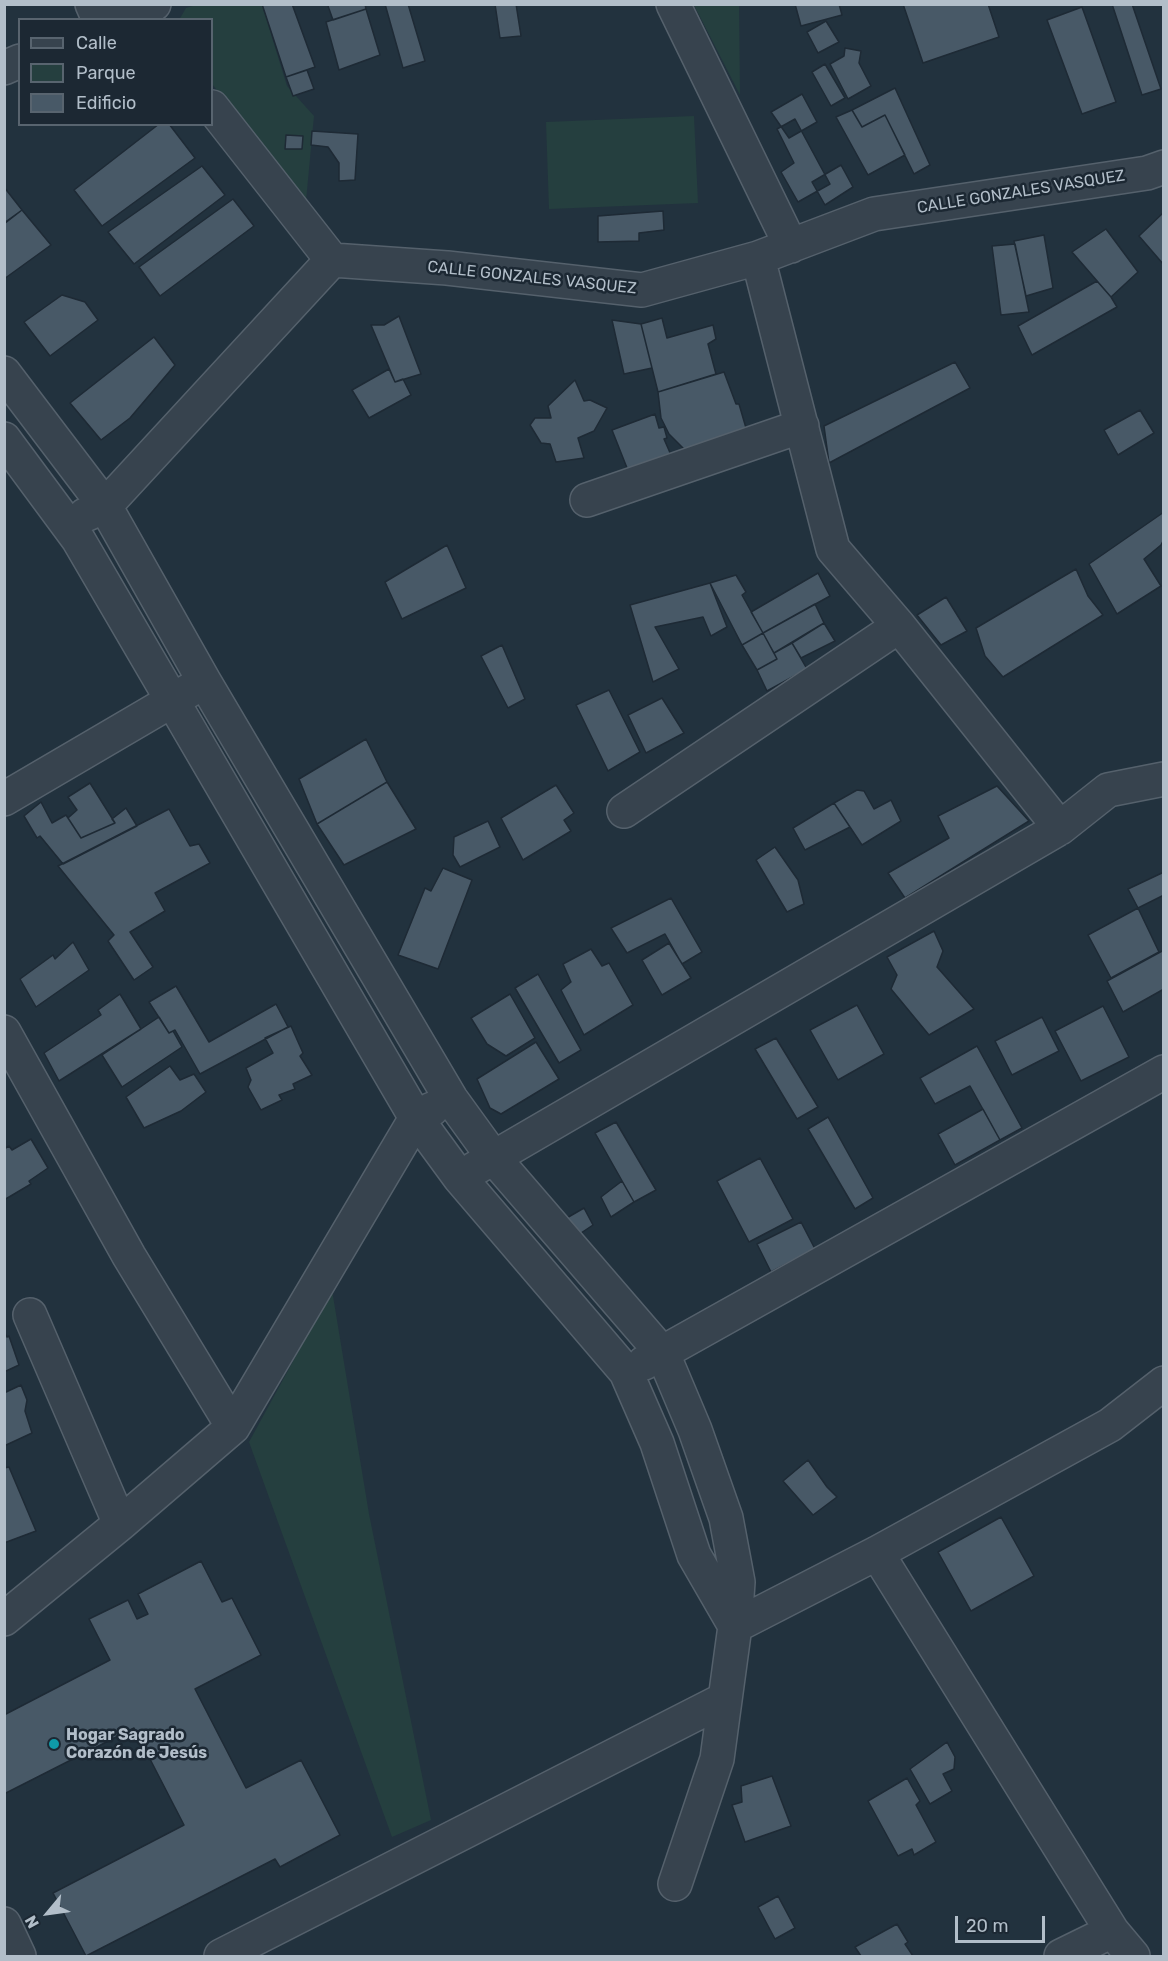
<!DOCTYPE html>
<html>
<head>
<meta charset="utf-8">
<style>
	body { margin:0 }
	#map { position:relative; width:1168px; height:1961px; overflow:hidden; background:#22323e; font-family:Rubik,sans-serif }
	canvas { display:block }
	.frame { position:absolute; inset:0; border:6px solid #b2bec9; pointer-events:none }
	.legend { position:absolute; left:18px; top:18px; width:195px; height:108px; box-sizing:border-box; background:#1c2833; border:2px solid #58646f; margin:0; padding:8px 10px; list-style:none; font-size:18px; color:#b2bec9 }
	.legend li { display:flex; align-items:center; gap:12px; height:30px }
	.legend b { width:30px; border:2px solid #58646f }
	.north { position:absolute; left:18px; top:1883px; width:60px; height:60px; -webkit-text-stroke:4px #1c2833; paint-order:stroke; rotate:241deg; font-size:16px; font-weight:700; line-height:24px; text-align:center; color:#b2bec9 }
	.north::after { content:''; display:block; margin:auto; width:21px; height:27px; background:#b2bec9; clip-path:polygon(50% 0,100% 100%,50% 72%,0 100%) }
	.scale { position:absolute; left:955px; top:1916px; width:90px; height:27px; box-sizing:border-box; border:3px solid #b2bec9; border-top:0; padding-left:8px; font-size:18px; line-height:21px; white-space:nowrap; color:#b2bec9; -webkit-text-stroke:4px #1c2833; paint-order:stroke }
</style>
</head>
<body>
<div id="map">
<canvas width="1168" height="1961"></canvas>
<div class="frame"></div>
<ul class="legend">
<li><b style="height:8px;background:#37434e"></b>Calle</li>
<li><b style="height:16px;background:#253f3f"></b>Parque</li>
<li><b style="height:16px;background:#485967"></b>Edificio</li>
</ul>
<div class="north">N</div>
<div class="scale">20 m</div>
</div>
<script>
const c = document.querySelector('canvas').getContext('2d');
c.lineJoin = 'round';
function fill(path, color) { c.fillStyle = color; c.fill(path, 'evenodd'); }
function strokePath(path, color, width, dash) { c.strokeStyle = color; c.lineWidth = width; c.lineCap = dash ? 'butt' : 'round'; c.setLineDash(dash || []); c.stroke(path); }
function label(font, color, halo, rows, align = 'center') {
  c.font = font + ' Rubik,sans-serif'; c.lineWidth = 5; c.setLineDash([]); c.textBaseline = 'middle'; c.strokeStyle = halo; c.fillStyle = color; for (const [text, x, y, turn = 0] of rows) {
    c.save(); c.translate(x, y); c.rotate((+turn || 0) * Math.PI / 180); c.textAlign = isNaN(turn) ? turn : align; if (halo) c.strokeText(text, 0, 0); c.fillText(text, 0, 0); c.restore();
  }
}
const green = new Path2D(`
	M196,5h66l25,81 27,30 -8,85 -94,-117v-64h-33l7,-12z
	M694,5h45l1,90z
	M694,116l4,87 -149,6 -3,-87z
	M332,1290l37,224 62,306 -39,17 -143,-395z`);
const building = new Path2D(`
	M262,4h30l23,63 -29,10z
	M331,4h34l1,5 -33,11 -5,-14z
	M385,4h23l17,57 -22,7z
	M495,4h21l5,32 -21,2z
	M795,4h44l3,11 -41,11z
	M903,4h85l11,33 -76,26z
	M1112,4h20l29,85 -19,6z
	M1082,7l34,95 -34,12 -35,-94z
	M366,9l14,46 -41,15 -13,-48z
	M826,21l13,21 -21,11 -11,-21z
	M845,48l16,3 -2,12 12,23 -23,13 -18,-35 14,-8z
	M825,64l20,34 -14,8 -19,-34z
	M307,70l7,19 -21,7 -7,-19z
	M895,88l35,77 -16,9 -29,-59 -23,12 -10,-17z
	M802,94l15,28 -28,16 -18,-26z
	M852,110l10,17 23,-12 20,40 -37,20 -32,-58z
	M795,119l35,65 -32,18 -17,-30 13,-9 -17,-34z
	M159,124h10l26,34 -93,68 -28,-36z
	M312,131l46,3 -3,46 -16,1v-18l-11,-16 -17,-2z
	M286,135l17,1 -1,13h-17z
	M841,165l12,22 -28,18 -13,-23z
	M202,166l23,29 -91,69 -26,-32z
	M4,187l18,23 -18,13z
	M233,199l21,27 -94,70 -21,-29z
	M22,210l29,35 -47,34v-55z
	M663,211l1,19 -25,3v8l-41,1v-26z
	M1164,212v53l-25,-29z
	M1106,229l32,43 -27,25 -39,-45z
	M1044,235l9,53 -27,8 -12,-55z
	M1015,244l14,68 -28,3 -9,-69z
	M1097,281l14,16 6,10 -85,48 -14,-29z
	M62,295l23,7 13,18 -48,36 -26,-34z
	M399,316l22,58 -26,8 -24,-57h13z
	M662,318l5,20 46,-13 3,14 -8,5 8,30 -58,18 -17,-68z
	M612,320l29,4 11,44 -28,6z
	M154,337l21,28 -45,53 -29,22 -31,-37z
	M955,362l15,26 -141,75 -5,-37z
	M389,369l6,13 8,-3 8,16 -42,23 -17,-28z
	M724,372l12,32h3l7,24 -60,23 -17,-17 -8,-16 -3,-26z
	M575,380l9,21 6,-1 17,8 -13,23 -16,7 6,20 -28,4 -6,-18 -9,-1 -11,-18 5,-7h16l-3,-12z
	M1140,410l14,23 -36,22 -14,-25z
	M655,414l4,14 5,-1 3,11 -3,1 7,16 -42,18 -17,-43z
	M1164,512v27l-3,6 -17,14 17,27 -44,28 -28,-50z
	M447,545l19,43 -64,31 -17,-37z
	M1076,569l12,27 15,19 -100,62 -18,-21 -9,-28z
	M818,573l12,23 -67,37 -12,-21z
	M736,575l10,17 -4,3 21,38 -21,12 -32,-62z
	M710,583l17,44 -16,9 -8,-19 -48,10 24,42 -26,13 -23,-77z
	M946,597l21,34 -26,14 -24,-30z
	M815,604l9,19 -50,30 -11,-20z
	M824,623l11,18 -34,17 -9,-15z
	M763,633l14,26 -20,11 -15,-25z
	M792,643l15,26 -40,22 -10,-21 20,-11 -3,-6z
	M502,645l23,54 -17,9 -27,-52z
	M609,690l31,62 -32,19 -32,-66z
	M662,698l22,35 -38,20 -18,-38z
	M366,739l21,43 -70,42 -18,-45z
	M387,782l29,47 -72,36 -27,-41z
	M90,783l25,40 -34,15 -13,-20 9,-8 -9,-13z
	M556,785l18,28 -10,7 7,11 -48,29 -22,-42z
	M997,786l32,35 -124,77 -17,-25 61,-35 -11,-22z
	M857,790l7,1 10,18 17,-9 10,21 -39,24 -28,-42z
	M41,802l11,21 14,-8 15,23 34,-15 -3,-4 14,-11 11,18 -74,38 -23,-28 -3,2 -13,-22z
	M834,803l16,24 -45,23 -12,-22z
	M169,809l21,37 9,-2 11,19 -55,30 10,18 -35,21 23,35 -19,13 -26,-39 6,-6 -56,-69z
	M488,821l12,26 -40,20 -7,-12 1,-18z
	M775,847l23,33 6,24 -17,8 -31,-52z
	M443,868l29,12 -34,89 -40,-14 27,-67 6,3z
	M1164,872v23l-26,13 -10,-19z
	M671,898l31,54 -20,12 -17,-30 -38,19 -16,-25z
	M1138,908l21,44 -48,26 -23,-43z
	M934,931l9,20 -6,16 37,42 -45,26 -38,-46 6,-14 -10,-18z
	M73,942l16,28 -53,37 -16,-28 33,-24 2,4z
	M669,943l22,35 -29,17 -20,-35z
	M591,949l11,17 7,-3 24,42 -49,30 -23,-45 10,-8 -8,-18z
	M1164,950v39l-41,23 -16,-31z
	M538,974l43,76 -22,13 -44,-75z
	M176,986l33,56 67,-38 12,23 -88,47 -25,-44 -6,3 -20,-31z
	M120,994l21,35 -82,52 -15,-28 57,-38 -3,-5z
	M510,994l25,44 -29,18 -19,-12 -16,-26z
	M857,1005l27,49 -46,26 -28,-50z
	M1103,1006l26,51 -48,24 -26,-50z
	M159,1017l10,16 4,-2 9,16 -60,40 -20,-32z
	M1042,1017l17,34 -47,24 -17,-34z
	M291,1026l12,27 -3,3 12,19 -19,9 2,5 -16,6 3,5 -21,10 -13,-23 3,-7 -5,-12 27,-15 -8,-15z
	M776,1038l42,69 -21,12 -42,-70z
	M536,1042l23,37 -58,35 -11,-6 -13,-29z
	M977,1046l45,82 -22,12 -30,-54 -35,18 -15,-26z
	M170,1066l10,14 14,-6 12,18 -25,19 -37,17 -18,-31z
	M983,1109l17,31 -45,25 -17,-31z
	M828,1117l45,81 -18,11 -47,-80z
	M616,1122l40,68 -22,12 -39,-69z
	M31,1139l17,29 -19,13 2,3 -27,16v-51l5,-3 3,4z
	M760,1158l33,61 -44,23 -32,-61z
	M622,1181l12,21 -23,15 -10,-20z
	M584,1208l9,17 -18,12 -10,-18z
	M801,1222l14,27 -44,23 -14,-28z
	M4,1332l3,5 2,-1 10,29 -15,7z
	M21,1385l6,15 -2,11 7,22 -28,13v-53z
	M808,1460l19,27 10,10 -24,18 -30,-34z
	M9,1467l27,64 -32,12v-75z
	M1001,1517l33,59 -63,35 -33,-59z
	M201,1561l21,41 10,-4 29,57 -66,34 51,99 55,-28 39,75 -60,32 -5,-8 -189,97 -33,-63 131,-68 -50,-97 -130,66v-79l106,-55 -21,-41 39,-19 9,19 11,-5 -10,-20z
	M947,1742l8,15 -1,12 -11,5 9,17 -22,13 -20,-35z
	M772,1776l19,50 -46,16 -13,-37 10,-3 -1,-16z
	M907,1778l13,23 -4,4 20,37 -22,13 -2,-6 -14,7 -30,-55z
	M778,1896l17,32 -20,11 -17,-32z
	M897,1924l11,18 -3,2 8,12h-52l-6,-9z`);
const minor = new Path2D(`
	M92,4l7,16
	M673,4l118,242
	M116,20l38,-16
	M4,68l16,-7
	M212,107l120,153
	M758,258l75,291 66,77 161,202
	M4,373l101,133 99,175 247,418 42,58 170,197 32,76 31,88 12,64 -3,44 -18,133 -42,125
	M4,439l74,100 338,579 44,60 166,194 31,71 37,112 41,71
	M587,500l215,-74
	M85,515l20,-9 227,-246 115,8 195,22 116,-32 116,-44 273,-41 17,-6
	M4,799l186,-109
	M624,811l275,-185
	M4,1032l125,224 104,171
	M474,1169l586,-341 48,-38 56,-11
	M30,1315l90,209
	M644,1363l520,-291
	M877,1553l235,378 21,25
	M4,1619l116,-95 113,-97 183,-309 16,-9
	M735,1626l142,-73 233,-128 54,-42
	M4,1924l15,32
	M221,1956l504,-257
	M1061,1956l51,-25`);
const markers = [
	[54,1744,6,"#0f9aa8"]
];
const streetNames = [
	["CALLE GONZALES VASQUEZ",1021,192,-9],
	["CALLE GONZALES VASQUEZ",532,278,6]
];
const poiNames = [
	["Hogar Sagrado",66,1735],
	["Corazón de Jesús",66,1753]
];
fill(green, '#253f3f');
fill(building, '#485967');
strokePath(building, '#1e2a35', 1.5);
strokePath(minor, '#55616c', 36);
strokePath(minor, '#37434e', 33);
for (const [x, y, r, color] of markers) { const dot = new Path2D(); dot.arc(x, y, r, 0, 2 * Math.PI); c.fillStyle = color; c.fill(dot); strokePath(dot, '#1c2833', 2); }
label('16px', '#b2bec9', '#1c2833', streetNames);
label('bold 16px', '#b2bec9', '#1c2833', poiNames, 'left');
</script>
</body>
</html>
